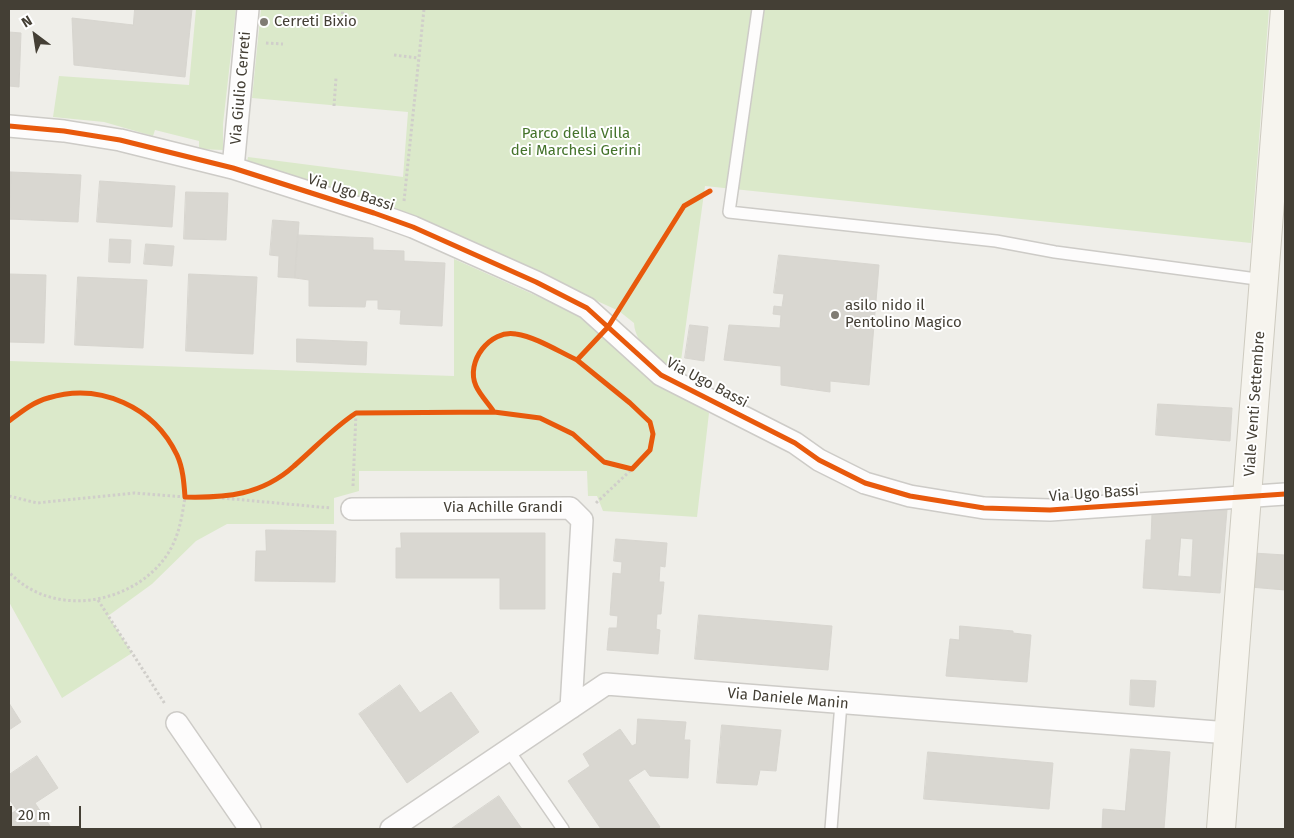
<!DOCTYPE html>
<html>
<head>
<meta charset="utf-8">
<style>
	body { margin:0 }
	#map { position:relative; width:1294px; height:838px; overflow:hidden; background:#efeee9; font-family:"Fira Sans",sans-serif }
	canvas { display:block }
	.frame { position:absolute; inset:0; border:10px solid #443f35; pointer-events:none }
	.north { position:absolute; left:10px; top:10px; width:50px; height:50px; -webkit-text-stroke:4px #fff; paint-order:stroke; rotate:329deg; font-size:14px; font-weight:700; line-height:20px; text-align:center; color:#443f35 }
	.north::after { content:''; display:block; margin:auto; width:18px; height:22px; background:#443f35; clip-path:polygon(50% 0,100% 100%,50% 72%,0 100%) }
	.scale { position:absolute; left:10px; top:806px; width:71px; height:22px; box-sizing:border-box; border:2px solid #443f35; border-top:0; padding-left:6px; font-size:15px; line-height:18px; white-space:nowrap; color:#443f35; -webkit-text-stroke:4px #fff; paint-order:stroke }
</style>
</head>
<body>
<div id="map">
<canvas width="1294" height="838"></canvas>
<div class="frame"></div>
<div class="north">N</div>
<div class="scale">20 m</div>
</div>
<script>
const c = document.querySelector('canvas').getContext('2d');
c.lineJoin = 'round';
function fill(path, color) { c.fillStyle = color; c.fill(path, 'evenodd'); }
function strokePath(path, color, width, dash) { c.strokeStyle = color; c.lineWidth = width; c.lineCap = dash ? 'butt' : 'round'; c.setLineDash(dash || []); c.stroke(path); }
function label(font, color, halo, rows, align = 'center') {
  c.font = font + ' "Fira Sans",sans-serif'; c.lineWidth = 4; c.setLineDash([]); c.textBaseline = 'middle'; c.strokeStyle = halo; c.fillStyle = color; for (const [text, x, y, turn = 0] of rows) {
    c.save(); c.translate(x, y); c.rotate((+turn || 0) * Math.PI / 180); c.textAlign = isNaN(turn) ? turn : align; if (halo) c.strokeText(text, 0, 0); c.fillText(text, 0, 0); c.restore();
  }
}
const green = new Path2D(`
	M196,9h40l-13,115v26l-24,-1v-8l-44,-11 -2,6 -49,-14 -51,-5 6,-41 130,9z
	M261,9h1008l-18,234 -546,-57 -26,189c-18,-12 -44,-29 -45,-52l-15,-12 -221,-101 -151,-48 1,-5 155,20 5,-65 -156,-14z
	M454,259l130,58 77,68 48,28 -12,104 -94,-6 -6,-15h-9l-1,-25h-228v20l-25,7v26h-107l-31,17 -44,43 -44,32 24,37 -70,45 -53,-96v-241l445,15z`);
const building = new Path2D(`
	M135,9h57l-7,68 -111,-12 -2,-47 61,7z
	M9,32l12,1 -2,54 -10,-1z
	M9,172h2l-2,48z
	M11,172l70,3 -3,47 -69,-3z
	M100,181l75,5 -3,41 -75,-5z
	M186,192l42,1 -2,47 -42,-1z
	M273,220l26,2 -4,56 -17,-1 1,-21 -9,-1z
	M298,235l75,3v12l31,1v10l41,2 -3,63 -42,-2 1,-14 -23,-1v-9h-12l-1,7 -56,-1v-26l-14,-2z
	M110,239l21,1 -1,23 -21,-1z
	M146,244l28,2 -2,20 -28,-2z
	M779,255l100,10 -10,120 -39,-4v11l-49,-7v-19l-57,-6 5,-35 51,3 1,-13 -8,-1 1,-8 8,1 2,-13 -10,-1z
	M9,274l37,1 -2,68 -35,-1z
	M189,274l68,3 -4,77 -67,-3z
	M78,277l69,3 -4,68 -68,-3z
	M690,325l18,2 -4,34 -19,-3z
	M297,339l70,3 -1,23 -69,-3z
	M1158,404l74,4 -2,33 -74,-6z
	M1169,508l58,2 -7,83 -77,-5 3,-48h5l1,-27zM1181,538l12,1 -2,38 -13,-1z
	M266,530l70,1 -1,51 -80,-1 1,-30h10z
	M401,533h144v76h-45v-31h-104v-30h5z
	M616,539l51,4 -2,24 -5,-1 -1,16h5l-3,32h-4l-1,15 4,1 -2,24 -51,-4 2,-22h8l1,-12 -8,-1 3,-42 8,1 1,-12 -8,-1z
	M1253,553l32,2v35l-35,-3z
	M699,615l133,11 -4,44 -133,-11z
	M960,626l53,5v2l18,2 -4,47 -81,-6 4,-37 9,1z
	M1131,680l25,1 -2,26 -24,-2z
	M400,685l20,28 31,-21 28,40 -72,51 -48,-69z
	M9,703l12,19 -12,8z
	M638,719l48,3 -2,18h6l-2,38 -38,-2 -5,-7 -17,11 32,47 -3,2h-56l-33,-48 22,-15 -7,-12 37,-25 12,17 4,-2z
	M722,725l59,5 -5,41 -16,-1 -3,15 -40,-2z
	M1131,749l39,3 -6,77h-62l1,-20 22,2z
	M928,752l125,11 -4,46 -125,-10z
	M37,756l21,32 -23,15 17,26h-43v-14l8,-5 -8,-11v-24z
	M499,796l23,33h-71z`);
const path = new Path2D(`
	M341,24l2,-15
	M266,43l17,1
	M394,55l24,3
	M334,106l2,-28
	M404,201l20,-192
	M353,486l3,-73
	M9,496l28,7 97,-10 51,4c-3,20 -6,40 -18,58 -34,50 -115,64 -158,17
	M222,498l109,10
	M596,503l36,-34
	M98,600l67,104`);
const lane = new Path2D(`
	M758,9l-29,203 267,29 59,11 209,28
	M509,751l54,78
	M831,829l10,-126`);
const street = new Path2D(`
	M9,126l55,5 56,9 113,28 141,45 39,14 123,55 51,26 74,67 134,68 24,17 46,23 45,13 74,12 66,2 235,-16
	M233,168l15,-159
	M352,509l218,-1 12,12 -11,188
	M177,723l73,106
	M391,829l215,-145 623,49`);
const secondary = new Path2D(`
	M1221,829l64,-820`);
const cycleway = new Path2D(`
	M9,126l55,5 56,9 113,28 141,45 39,14 123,55 51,26 74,67 134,68 24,17 46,23 45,13 74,12 66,2 235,-16
	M494,412l46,6 33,16 31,28 28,7 18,-19 3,-16 -3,-12 -20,-19 -53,-43
	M9,421c12,-9 24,-19 39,-23 52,-16 106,9 129,57 6,13 7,28 8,42 41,1 77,-2 109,-31 21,-18 39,-38 62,-53l138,-1c-5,-8 -14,-17 -18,-26 -11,-24 14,-57 40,-52 20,3 42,17 61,26l31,-33 76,-121 26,-15`);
const markers = [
	[264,22,5,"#807c74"],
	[835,315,5,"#807c74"]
];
const poiNames = [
	["Cerreti Bixio",274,22],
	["asilo nido il",845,306],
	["Pentolino Magico",845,323]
];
const streetNames = [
	["Via Giulio Cerreti",241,88,-85],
	["Via Ugo Bassi",351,193,18],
	["Via Ugo Bassi",707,383,28],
	["Viale Venti Settembre",1255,404,-86],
	["Via Ugo Bassi",1094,494,-4],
	["Via Achille Grandi",503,508],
	["Via Daniele Manin",788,699,5]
];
const parkNames = [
	["Parco della Villa",576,134],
	["dei Marchesi Gerini",576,151]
];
fill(green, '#dbe9ca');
fill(building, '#d9d7d1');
strokePath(building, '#d7d5cf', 1);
strokePath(lane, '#cdcbc7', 14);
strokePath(street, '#cdcbc7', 24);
strokePath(secondary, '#cecbc0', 30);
strokePath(path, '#d0ceca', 3, [2.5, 2.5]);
strokePath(lane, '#fdfcfc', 11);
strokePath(street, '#fdfcfc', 21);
strokePath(secondary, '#f6f4ee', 28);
strokePath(cycleway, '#e8590c', 5);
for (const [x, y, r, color] of markers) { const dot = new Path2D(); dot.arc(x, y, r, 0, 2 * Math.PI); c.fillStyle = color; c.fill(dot); strokePath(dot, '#fff', 2); }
label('15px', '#443f35', '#fff', poiNames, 'left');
label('15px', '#443f35', '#fff', streetNames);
label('15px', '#44732b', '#fff', parkNames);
</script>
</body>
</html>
